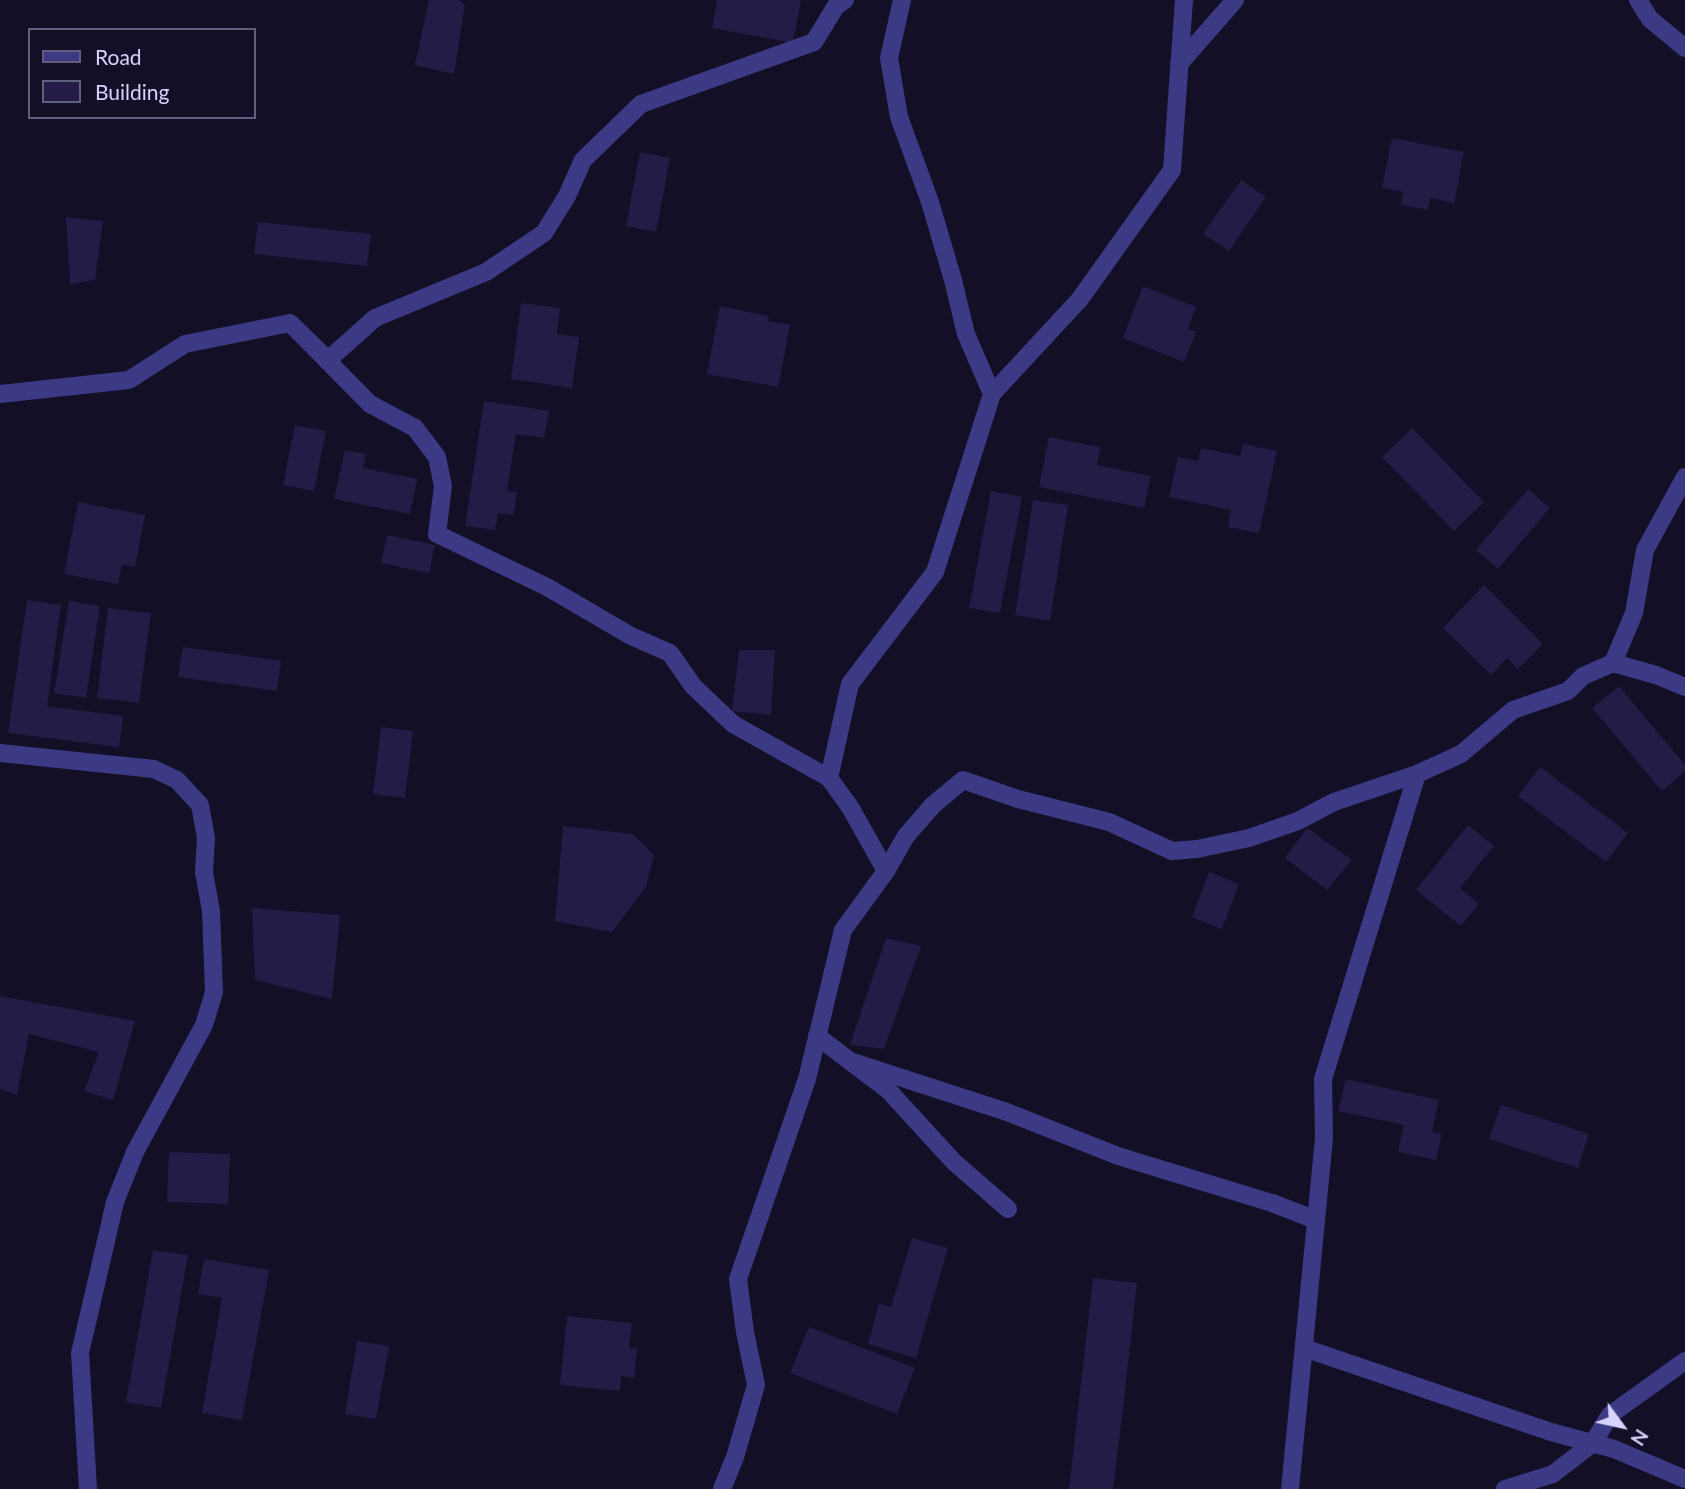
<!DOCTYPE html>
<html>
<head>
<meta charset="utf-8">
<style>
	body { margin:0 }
	#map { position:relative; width:1685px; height:1489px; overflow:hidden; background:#130f26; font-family:Lato,sans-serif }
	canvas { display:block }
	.legend { position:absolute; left:28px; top:28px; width:228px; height:91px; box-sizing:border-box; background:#130f26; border:2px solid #625e7d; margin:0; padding:9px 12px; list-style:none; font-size:21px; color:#d9d4ff }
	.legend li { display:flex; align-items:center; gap:14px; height:35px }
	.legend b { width:35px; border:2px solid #625e7d }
	.north { position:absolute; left:1587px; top:1391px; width:70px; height:70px; -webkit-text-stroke:5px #130f26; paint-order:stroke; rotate:123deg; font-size:19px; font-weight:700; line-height:28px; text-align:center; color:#d9d4ff }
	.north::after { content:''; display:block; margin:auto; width:24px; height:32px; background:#d9d4ff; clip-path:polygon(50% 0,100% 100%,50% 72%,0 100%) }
</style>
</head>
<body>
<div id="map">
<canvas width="1685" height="1489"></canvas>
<ul class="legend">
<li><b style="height:9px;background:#3d3a85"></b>Road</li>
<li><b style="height:19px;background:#241b47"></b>Building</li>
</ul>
<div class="north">N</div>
</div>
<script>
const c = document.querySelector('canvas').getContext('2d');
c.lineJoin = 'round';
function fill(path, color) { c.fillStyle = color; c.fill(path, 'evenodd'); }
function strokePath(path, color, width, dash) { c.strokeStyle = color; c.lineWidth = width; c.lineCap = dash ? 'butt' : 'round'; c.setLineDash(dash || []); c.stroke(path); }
const building = new Path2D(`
	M429,0h29l7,4 -11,70 -39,-9z
	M717,0h84l-8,43 -81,-15z
	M1392,138l72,14 -10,51 -24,-5 -2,12 -27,-5 2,-13 -21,-4z
	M640,152l30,6 -14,74 -30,-6z
	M1241,180l25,17 -37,54 -26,-17z
	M66,217l37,4 -8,59 -25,4z
	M258,222l113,12 -4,32 -113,-12z
	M1143,286l53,21 -8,22 8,3 -12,30 -61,-24z
	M521,303l39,5 -3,26 22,3 -7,51 -61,-9z
	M720,306l49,10 -1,5 22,4 -12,62 -71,-13z
	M484,401l65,10 -5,27 -28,-4 -9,57 10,1 -3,23 -16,-2 -3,17 -30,-4z
	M295,425l31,6 -12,60 -31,-6z
	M1412,428l72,74 -30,29 -72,-74z
	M1049,437l51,10 -3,18 54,11 -7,32 -105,-21z
	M1243,444l34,7 -18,82 -31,-6 3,-17 -62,-13 9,-40 20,4 3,-13 39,8z
	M345,450l21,4 -3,14 54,11 -7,35 -76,-15z
	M1528,489l22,19 -52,61 -22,-19z
	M991,491l31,6 -22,116 -31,-5z
	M1033,500l35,5 -18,116 -35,-6z
	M78,502l67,13 -10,52 -13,-2 -4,19 -54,-10z
	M387,535l48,10 -6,28 -48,-10z
	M1484,585l59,59 -25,25 -11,-11 -16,17 -48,-47z
	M27,600l34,5 -14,101 76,10 -4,31 -111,-14z
	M69,601l31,5 -14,92 -32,-5z
	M108,608l43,5 -12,90 -42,-5z
	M183,647l98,14 -4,30 -99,-14z
	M739,650h36l-4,65 -39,-4z
	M1619,686l66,79v6l-23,20 -70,-83z
	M381,727l32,4 -8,67 -32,-4z
	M1540,767l88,66 -22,29 -88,-66z
	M1468,825l26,21 -34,42 19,16 -18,22 -45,-36z
	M563,826l70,8 21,21 -8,32 -34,45 -57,-11z
	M1307,828l45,32 -25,30 -42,-32z
	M1209,872l30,12 -17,45 -30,-12z
	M252,908l88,7 -8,84 -77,-19z
	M886,938l35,8 -37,103 -34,-4z
	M0,996l135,25 -22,79 -29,-9 15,-39 -70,-18 -12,61 -17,-6z
	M1346,1079l93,21 -7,32 10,2 -6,26 -38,-8 6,-27 -66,-14z
	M1501,1105l88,29 -11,34 -89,-29z
	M169,1152l61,2 -2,50 -61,-2z
	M912,1238l36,10 -32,110 -48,-14 11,-41 12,4z
	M153,1250l35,5 -27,153 -35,-6z
	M204,1259l65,11 -27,150 -40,-7 20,-115 -24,-4z
	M1093,1278l44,5 -13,117 -11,89h-44z
	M567,1316l65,7 -3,25 8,1 -3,29 -13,-2 -1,15 -60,-6z
	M809,1327l106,41 -18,46 -107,-41z
	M357,1341l32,5 -13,73 -31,-5z`);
const minor = new Path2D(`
	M845,0l-9,6 -22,36 -173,62 -58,56 -16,36 -23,37 -58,39 -111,46 -47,42 -38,-37 80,81 45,24 22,29 6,29 -6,48 110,53 84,49 39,17 23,33 40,38 96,54 21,29 36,64
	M902,0l-13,58 10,59 31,85 23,78 13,54 26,60
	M1638,0l12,19 35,29
	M1179,64l56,-64
	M0,394l129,-14 56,-36 105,-21
	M1613,663l21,-50 11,-63 40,-73
	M0,753l154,16 23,11 23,25 6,33 -2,34 7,39 3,81 -10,33 -69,127 -20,50 -35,151 8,136
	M829,778l21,-94 85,-112 57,-178 88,-95 92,-129 12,-170
	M817,1036l71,54 66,72 54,47
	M853,1062l154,50 111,44 154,47 44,17
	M1304,1348l247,84 63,17 71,30
	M722,1489l13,-32 21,-72 -11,-53 -7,-53 69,-200 36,-149 43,-59 20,-35 27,-31 30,-25 55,19 91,23 63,29 25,-2 52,-11 49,-17 36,-19 83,-28 44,-20 52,-44 55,-19 15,-15 30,-13 43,12 29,12
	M1290,1489l34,-351 -1,-59 94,-305
	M1505,1489l48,-15 40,-31 17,-28 75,-54`);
fill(building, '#241b47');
strokePath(minor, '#3d3a85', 18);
</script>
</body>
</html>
